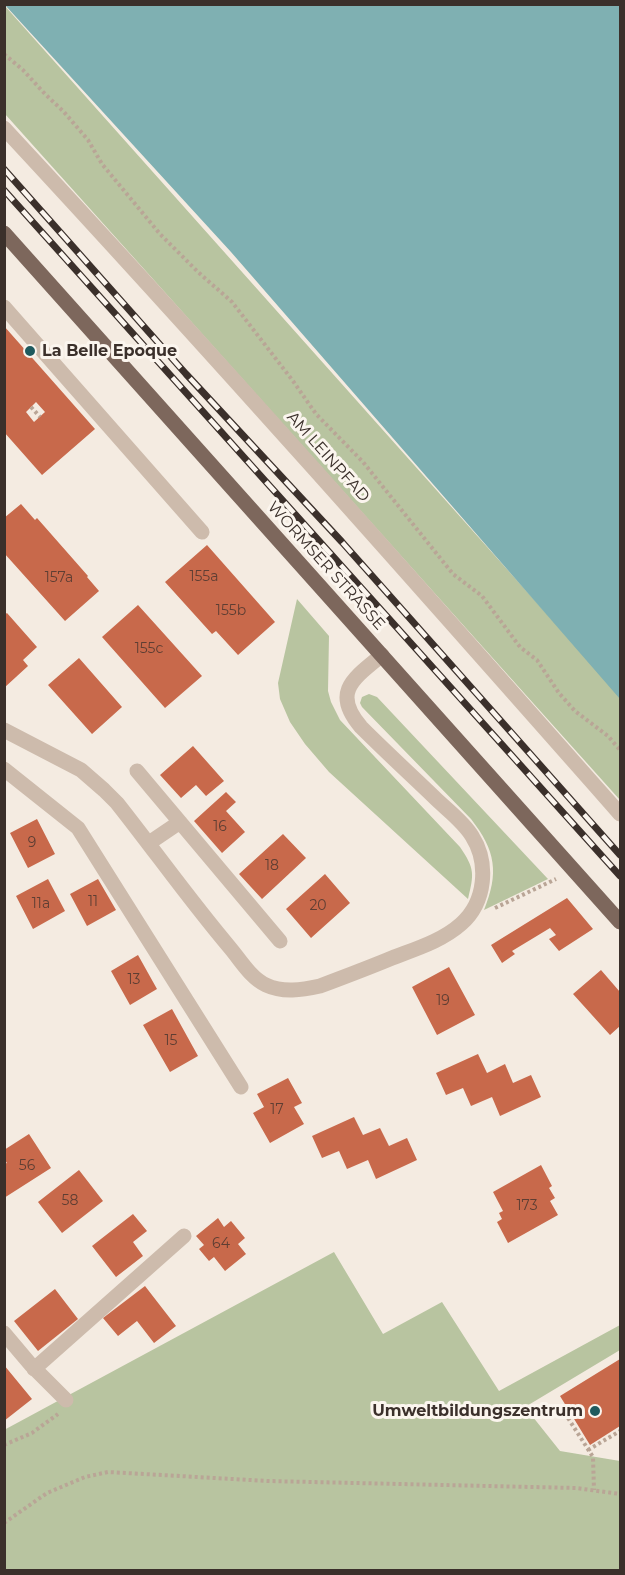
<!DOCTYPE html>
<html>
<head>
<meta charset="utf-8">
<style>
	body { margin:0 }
	#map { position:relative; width:625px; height:1575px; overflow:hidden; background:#f4ebe1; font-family:Montserrat,sans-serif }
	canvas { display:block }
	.frame { position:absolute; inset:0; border:6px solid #3b302b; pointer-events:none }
</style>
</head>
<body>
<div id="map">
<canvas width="625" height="1575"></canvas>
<div class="frame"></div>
</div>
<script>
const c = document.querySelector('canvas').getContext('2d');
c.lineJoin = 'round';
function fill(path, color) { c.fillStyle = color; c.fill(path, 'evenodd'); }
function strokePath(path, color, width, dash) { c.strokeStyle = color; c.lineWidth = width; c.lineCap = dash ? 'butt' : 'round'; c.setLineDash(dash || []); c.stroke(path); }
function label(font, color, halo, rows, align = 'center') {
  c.font = font + ' Montserrat,sans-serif'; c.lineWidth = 6; c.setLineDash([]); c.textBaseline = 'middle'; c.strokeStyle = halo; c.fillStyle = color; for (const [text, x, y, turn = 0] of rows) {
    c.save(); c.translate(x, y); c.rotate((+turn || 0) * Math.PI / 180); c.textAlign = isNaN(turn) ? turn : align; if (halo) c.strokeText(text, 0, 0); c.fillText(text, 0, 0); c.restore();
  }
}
const green = new Path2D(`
	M4,5l616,691v104l-615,-686z
	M297,599l32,37 -1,55 3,11 9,18 120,127c15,22 14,27 8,52l-139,-127 -24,-28 -15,-22 -10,-23 -2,-16z
	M369,694l8,3 171,182 -64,31c15,-37 12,-59 -13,-91l-109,-112 -2,-4 2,-6z
	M334,1252l49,82 59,-32 57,89 121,-66v25l-95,57 35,44 60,10v109h-615l-1,-140z`);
const water = new Path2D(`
	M5,5h615v694l-389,-447z`);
const building = new Path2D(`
	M4,326l91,103 -53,46 -38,-43zM36,402l9,10 -11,10 -8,-10z
	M21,504l14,16 2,-2 51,58 -1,1 12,14 -34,30 -61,-68v-35z
	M207,545l68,77 -37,33 -22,-24 -4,3 -47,-52z
	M138,605l64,71 -37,32 -63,-71z
	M7,613l30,34 -14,13 5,6 -24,22v-73z
	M79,658l43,49 -30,27 -44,-49z
	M193,746l31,35 -18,15 -10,-11 -15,13 -21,-23z
	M226,792l10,10 -10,9 19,21 -23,21 -28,-32z
	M37,819l18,35 -27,14 -18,-35z
	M283,834l23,24 -44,41 -23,-25z
	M325,874l25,29 -39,35 -25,-29z
	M48,879l17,32 -32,18 -17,-33z
	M98,879l18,31 -29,16 -17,-32z
	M567,898l26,31 -34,22 -10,-12 7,-4 -6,-7 -38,23 3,3 -13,9 -11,-18z
	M138,955l19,34 -27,16 -19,-34z
	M449,967l26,48 -38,20 -25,-48z
	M601,970l19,22v34l-10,9 -37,-41z
	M172,1009l26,47 -28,16 -27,-47z
	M478,1054l9,19 18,-9 8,19 18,-8 10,22 -41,19 -8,-19 -21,9 -8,-18 -17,7 -10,-22z
	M288,1078l14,25 -8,4 10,17 -34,19 -17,-30 11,-6 -7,-13z
	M354,1117l9,18 17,-7 9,18 18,-8 10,22 -41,19 -8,-19 -21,9 -8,-18 -17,7 -10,-22z
	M29,1134l22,34 -47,30v-34l3,-1 -3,-4v-9z
	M541,1165l11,21 -3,2 6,10 -5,3 8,14 -50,28 -11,-21 5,-3 -3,-6 4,-2 -10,-19z
	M79,1170l24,31 -41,32 -24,-31z
	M133,1214l14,17 -14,11 10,14 -27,21 -24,-31z
	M218,1218l6,9 7,-6 14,17 -7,6 8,10 -21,17 -11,-14 -5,4 -10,-12 5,-4 -8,-9z
	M145,1286l31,40 -22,17 -17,-22 -19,15 -15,-18z
	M55,1289l23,30 -40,32 -24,-30z
	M620,1359v67l-30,19 -30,-49z
	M4,1365l28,34 -28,22z`);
const path = new Path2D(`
	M4,54l19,16 22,24 19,18 24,28 14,24 58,70 38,38 34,30 61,79 23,33 47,48 90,112 29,22 38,51 17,13 22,33 16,18 33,25 12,14
	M31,407l9,10
	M495,908l61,-29
	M568,1418l25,39 1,33
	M4,1445l28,-12 26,-19
	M588,1450l32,-19
	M4,1523l43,-30 38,-16 23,-5 160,9 308,7 44,6`);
const minor = new Path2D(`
	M4,128c209,225 413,456 616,686
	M4,307l198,225
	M4,730l77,40 23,20 13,13c38,48 74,99 114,146 10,12 20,29 35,36 17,8 36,5 54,1 24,-9 48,-18 72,-28 23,-9 50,-17 69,-34 25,-22 28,-61 11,-88 -9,-15 -26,-27 -38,-39 -24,-23 -49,-46 -73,-70 -30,-35 -7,-49 21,-72
	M4,769l74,59 163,259
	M137,771l143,170
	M149,843l31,-21
	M4,1333l27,32 35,35
	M34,1369l150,-133`);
const major = new Path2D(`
	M4,233l616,689`);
const rail = new Path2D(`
	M4,169l182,205 156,168 278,313
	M4,190l616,686`);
const markers = [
	[30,351,6,"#1f5a5e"],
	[595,1411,6,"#1f5a5e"]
];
const numberNames = [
	["155a",204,577],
	["157a",59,578],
	["155b",231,611],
	["155c",149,649],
	["16",220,827],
	["9",32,843],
	["18",272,866],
	["11",93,902],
	["11a",41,904],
	["20",318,906],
	["13",134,980],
	["19",443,1001],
	["15",171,1041],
	["17",277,1110],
	["56",27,1166],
	["58",70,1201],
	["173",527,1206],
	["64",221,1244]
];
const poiNames = [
	["La Belle Epoque",42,351],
	["Umweltbildungszentrum",583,1411,"right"]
];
const streetNames = [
	["AM LEINPFAD",328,457,48],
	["WORMSER STRASSE",326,566,48]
];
fill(green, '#b8c4a0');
fill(water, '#7fb0b2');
fill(building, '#c8694b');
strokePath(path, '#b9a596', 4, [3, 3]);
strokePath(minor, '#cdbbac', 15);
strokePath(major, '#7d675c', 15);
strokePath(rail, '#3b302b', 7);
strokePath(rail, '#fbf5ee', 4.5, [14]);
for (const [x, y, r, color] of markers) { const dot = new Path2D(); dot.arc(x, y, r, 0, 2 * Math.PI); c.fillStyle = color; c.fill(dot); strokePath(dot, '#fbf5ee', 2); }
label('14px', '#5e3e33', null, numberNames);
label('bold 16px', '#3b302b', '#fbf5ee', poiNames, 'left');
label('16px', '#3b302b', '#fbf5ee', streetNames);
</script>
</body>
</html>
